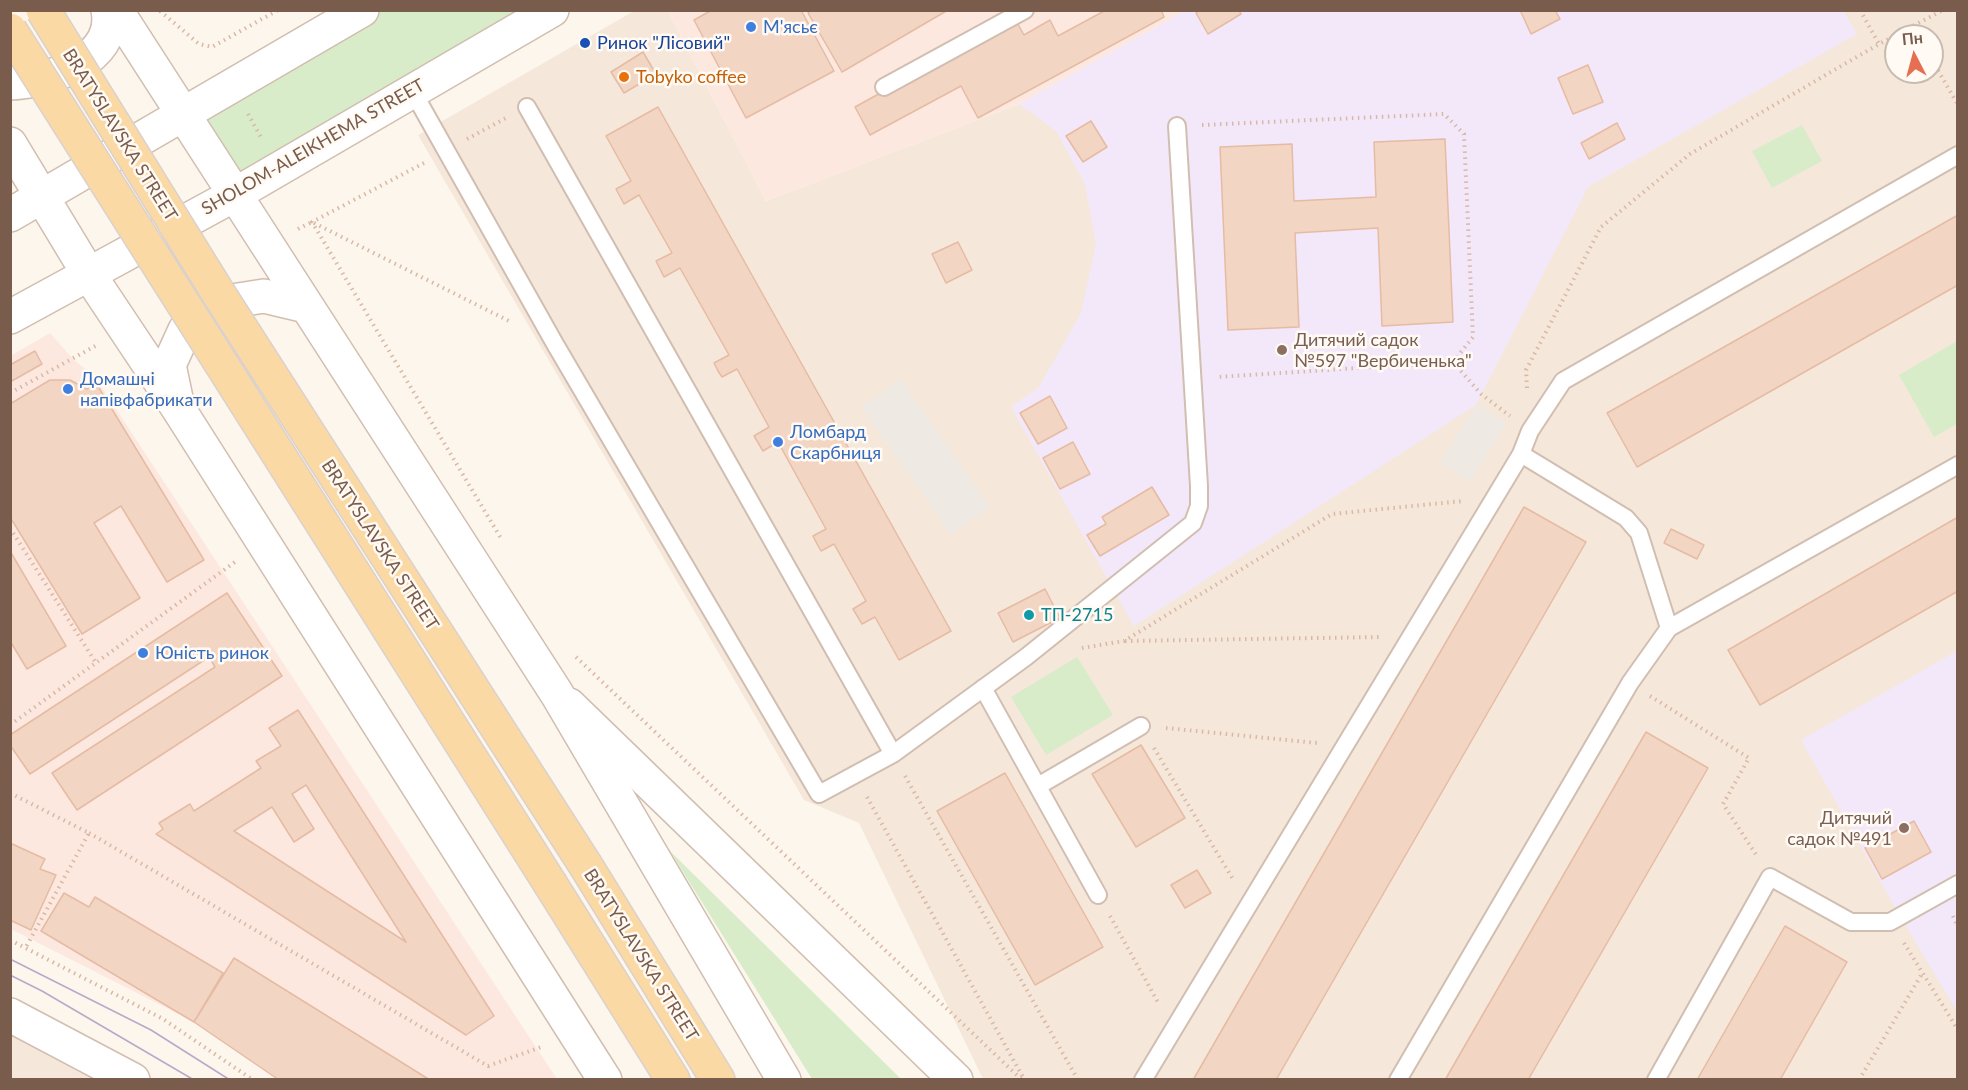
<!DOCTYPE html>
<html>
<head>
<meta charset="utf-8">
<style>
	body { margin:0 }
	#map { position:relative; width:1968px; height:1090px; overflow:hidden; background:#fdf6ec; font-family:Lato,sans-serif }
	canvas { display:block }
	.frame { position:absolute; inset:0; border:12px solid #7a5c4d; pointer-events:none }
	.north { position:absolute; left:1884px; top:24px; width:60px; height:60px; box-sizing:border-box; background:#fffaf3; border:2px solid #cabbb1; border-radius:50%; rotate:354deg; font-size:16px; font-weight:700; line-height:24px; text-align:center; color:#7a5c4d }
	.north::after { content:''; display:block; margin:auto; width:21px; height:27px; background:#e76f51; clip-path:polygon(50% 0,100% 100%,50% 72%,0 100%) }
</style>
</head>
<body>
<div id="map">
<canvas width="1968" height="1090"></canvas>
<div class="frame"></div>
<div class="north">Пн</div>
</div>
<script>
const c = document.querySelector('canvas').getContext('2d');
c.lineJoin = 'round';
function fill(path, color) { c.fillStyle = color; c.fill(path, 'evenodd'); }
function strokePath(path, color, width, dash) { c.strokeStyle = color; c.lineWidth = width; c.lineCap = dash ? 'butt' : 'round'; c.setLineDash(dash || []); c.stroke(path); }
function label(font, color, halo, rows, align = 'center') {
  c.font = font + ' Lato,sans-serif'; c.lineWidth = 5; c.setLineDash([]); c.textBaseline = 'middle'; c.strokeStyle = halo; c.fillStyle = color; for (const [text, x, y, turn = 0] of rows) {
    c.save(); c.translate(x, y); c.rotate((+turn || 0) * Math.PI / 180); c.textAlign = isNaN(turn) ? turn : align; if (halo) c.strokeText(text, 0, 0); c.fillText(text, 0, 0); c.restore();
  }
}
const residential = new Path2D(`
	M634,11h34l98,190 253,-97 166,-93h772v1068h-974l-124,-256 -55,-23 -386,-665zM1896,36h36v36h-36z
	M11,1026l91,54h-91z`);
const commercial = new Path2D(`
	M668,11h517l-166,93 -253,97z
	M50,333l23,26 22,18 462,702h-278l-85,-57 -183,-93 -1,-573z`);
const industrial = new Path2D(`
	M901,379l89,128 -39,27 -90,-127z
	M1477,404l30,19 -37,59 -30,-19z`);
const education = new Path2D(`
	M1843,10l14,24 -269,153 -112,218 -342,221 -123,-219 28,-20 42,-74 15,-69 -11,-60 -29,-53 -37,-27 166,-93z
	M1957,651v360l-57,-95 -99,-176z`);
const green = new Path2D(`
	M362,11h190l-318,184 -50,-80z
	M1802,125l20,36 -50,27 -20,-37z
	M1957,341v83l-23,13 -35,-62z
	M1077,657l36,58 -67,40 -35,-58z
	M670,851l231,228h-89z`);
const building = new Path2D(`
	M712,10h89l33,61 -88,47 -52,-98z
	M812,10h136l-106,62 -34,-59z
	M1106,10h55l3,7 -186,101 -17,-32 -91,49 -15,-28 160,-88 9,16 26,-15 8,16z
	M1200,10h39l2,4 -33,20 -12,-21z
	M1520,10h35l5,9 -29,15z
	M643,52l13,22 -32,19 -13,-21z
	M1588,65l15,37 -30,12 -15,-36z
	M658,107l293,524 -52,29 -24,-43 -13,7 -9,-15 13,-8 -32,-57 -13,7 -4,-7 -4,-8 13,-7 -48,-87 -15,9 -9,-15 15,-9 -32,-58 -15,8 -4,-6 -4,-8 15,-8 -49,-87 -16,9 -8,-16 16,-8 -33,-58 -15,9 -8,-15 15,-8 -25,-45z
	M1091,121l16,26 -24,15 -17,-26z
	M1617,123l8,16 -36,20 -8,-16z
	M1445,139l8,183 -71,4 -4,-98 -83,5 4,94 -71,3 -8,-183 72,-3 2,57 82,-4 -2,-55z
	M1958,215v70l-321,182 -30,-54z
	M958,242l14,28 -26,13 -14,-29z
	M35,351l7,13 -32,18v-17z
	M50,380h20l17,9 9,-6 108,177 -37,22 -46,-76 -27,17 46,75 -58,36 -72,-117v-113z
	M1050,396l17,32 -29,16 -18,-31z
	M1073,442l17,32 -30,15 -17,-31z
	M1152,487l17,28 -69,41 -13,-21 19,-11 -4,-7z
	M1524,507l62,35 -310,538h-83z
	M1958,517v74l-198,114 -32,-55z
	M1671,529l33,16 -7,14 -33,-16z
	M10,551l56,95 -39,23 -17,-28z
	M1045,589l15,29 -47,24 -15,-29z
	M227,593l55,83 -205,134 -25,-37 163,-106 -6,-10 -179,117 -20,-29v-10z
	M298,710l196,306 -28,19 -310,-201 7,-5 -4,-6 31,-19 4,7 67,-43 -5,-7 25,-15 -12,-18zM306,785l100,157 -172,-111 38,-24 22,35 20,-13 -22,-35z
	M1646,732l62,36 -180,312h-83z
	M1141,745l44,73 -49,29 -44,-73z
	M1005,773l98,174 -68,38 -98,-174z
	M1914,821l17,31 -49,27 -17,-31z
	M10,843l35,16 -5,10 16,6 -25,55 -21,-10z
	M1197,870l14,23 -26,15 -14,-23z
	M64,893l25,14 6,-10 128,76 -29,49 -153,-91z
	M1785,926l62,36 -67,118h-83z
	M234,958l196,122h-151l-85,-58z`);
const path = new Path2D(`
	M1860,10l19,34
	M160,11l39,33 13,3 66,-37
	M1913,26l6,10
	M1932,60l26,45
	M248,114l14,25
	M1202,125l242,-11 20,20 9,203 -20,25 -236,15
	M467,139l39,-21
	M424,163l-112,59 190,318
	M298,229l14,-7 199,100
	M1453,362l28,32 29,22
	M1527,388l-1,-18 75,-143 89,-73 189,-110 64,-34
	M10,393l87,-48
	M10,528l86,135
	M1125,641l257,-4
	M1082,648l42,-7 208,-127 131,-13
	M576,657l446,423
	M1650,696l99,62 -26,46 34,52
	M10,725l225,-163
	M1166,728l151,15
	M1154,748l80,133
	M905,776l173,304
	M10,793l79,40 -63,114
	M867,797l157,282
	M89,833l399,233 53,-19
	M1110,916l49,88
	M1953,916l5,11
	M10,940l153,79 90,61
	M1904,943l54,87
	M1859,1080l64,-108`);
const service = new Path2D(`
	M884,87l141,-77
	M412,90l143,254 264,450 74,-40 133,-97 167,-134 6,-17v-20l-22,-360
	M527,107l366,647
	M1521,454l105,64 13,15 30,95
	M983,688l115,207
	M1038,786l103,-60
	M1143,1080l378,-626 9,-23 33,-50 395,-226
	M1398,1080l232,-397 39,-55 289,-163
	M1656,1080l114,-203 81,45h39l68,-38`);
const minor = new Path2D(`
	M569,705l387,375`);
const tertiary = new Path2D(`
	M116,10l441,684 227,386
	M10,83c38,-2 108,-22 98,-73
	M10,144l78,129 90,135 427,672
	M10,215l352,-205
	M10,317l224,-122 318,-185
	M177,403l-8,-38 16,-35 24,-19 23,-10 32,-5 42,10
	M10,1015l123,65`);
const primary = new Path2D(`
	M586,866l132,214
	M551,885l122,195`);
const tram = new Path2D(`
	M10,959l141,71 79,50
	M10,975l32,16 152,89`);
const primaryBridge = new Path2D(`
	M43,10l174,281 369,575
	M10,30l541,855`);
const markers = [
	[751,27,6,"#3f7fe0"],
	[585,43,6,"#1a4fb4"],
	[624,77,6,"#e8710a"],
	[1282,350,6,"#8d6e63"],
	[68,389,6,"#3f7fe0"],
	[778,442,6,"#3f7fe0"],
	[1029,615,6,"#0f9aa8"],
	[143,653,6,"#3f7fe0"],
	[1904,828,6,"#8d6e63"]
];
const shopNames = [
	["М'ясьє",763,27],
	["Домашні",80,379],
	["напівфабрикати",80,400],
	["Ломбард",790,432],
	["Скарбниця",790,453],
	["Юність ринок",155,653]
];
const transitNames = [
	["Ринок \"Лісовий\"",597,43]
];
const foodNames = [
	["Tobyko coffee",636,77]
];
const streetNames = [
	["BRATYSLAVSKA STREET",120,135,58],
	["SHOLOM-ALEIKHEMA STREET",313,147,-30],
	["BRATYSLAVSKA STREET",380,545,57],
	["BRATYSLAVSKA STREET",641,955,58]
];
const educationNames = [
	["Дитячий садок",1294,340],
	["№597 \"Вербиченька\"",1294,361],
	["Дитячий",1892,818,"right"],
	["садок №491",1892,839,"right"]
];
const cultureNames = [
	["ТП-2715",1041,615]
];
fill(residential, '#f5e8da');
fill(commercial, '#fde8e0');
fill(industrial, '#efe9e4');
fill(education, '#f3e8fa');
fill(green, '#d8ecc9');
fill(building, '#f3d5c3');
strokePath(building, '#e6bba3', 1.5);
strokePath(service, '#d1beb0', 20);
strokePath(minor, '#d1beb0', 36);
strokePath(tertiary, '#d1beb0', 36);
strokePath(primary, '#dad1cd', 36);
strokePath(path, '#d9b8a5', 4, [1.5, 4.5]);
strokePath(service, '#fff', 16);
strokePath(minor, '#fff', 33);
strokePath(tertiary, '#fff', 33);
strokePath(primary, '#fbd9a5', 33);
strokePath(tram, '#b9a8c9', 1.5);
strokePath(primaryBridge, '#dad1cd', 36, []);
strokePath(primaryBridge, '#fbd9a5', 33);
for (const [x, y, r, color] of markers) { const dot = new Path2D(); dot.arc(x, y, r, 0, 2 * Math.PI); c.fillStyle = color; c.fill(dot); strokePath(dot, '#fffaf3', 2); }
label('18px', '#366cbe', '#fffaf3', shopNames, 'left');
label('18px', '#164399', '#fffaf3', transitNames, 'left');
label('18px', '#c56008', '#fffaf3', foodNames, 'left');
label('18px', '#7a5c4d', '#fffaf3', streetNames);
label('18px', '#785e54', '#fffaf3', educationNames, 'left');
label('18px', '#0d838f', '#fffaf3', cultureNames, 'left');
</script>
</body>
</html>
